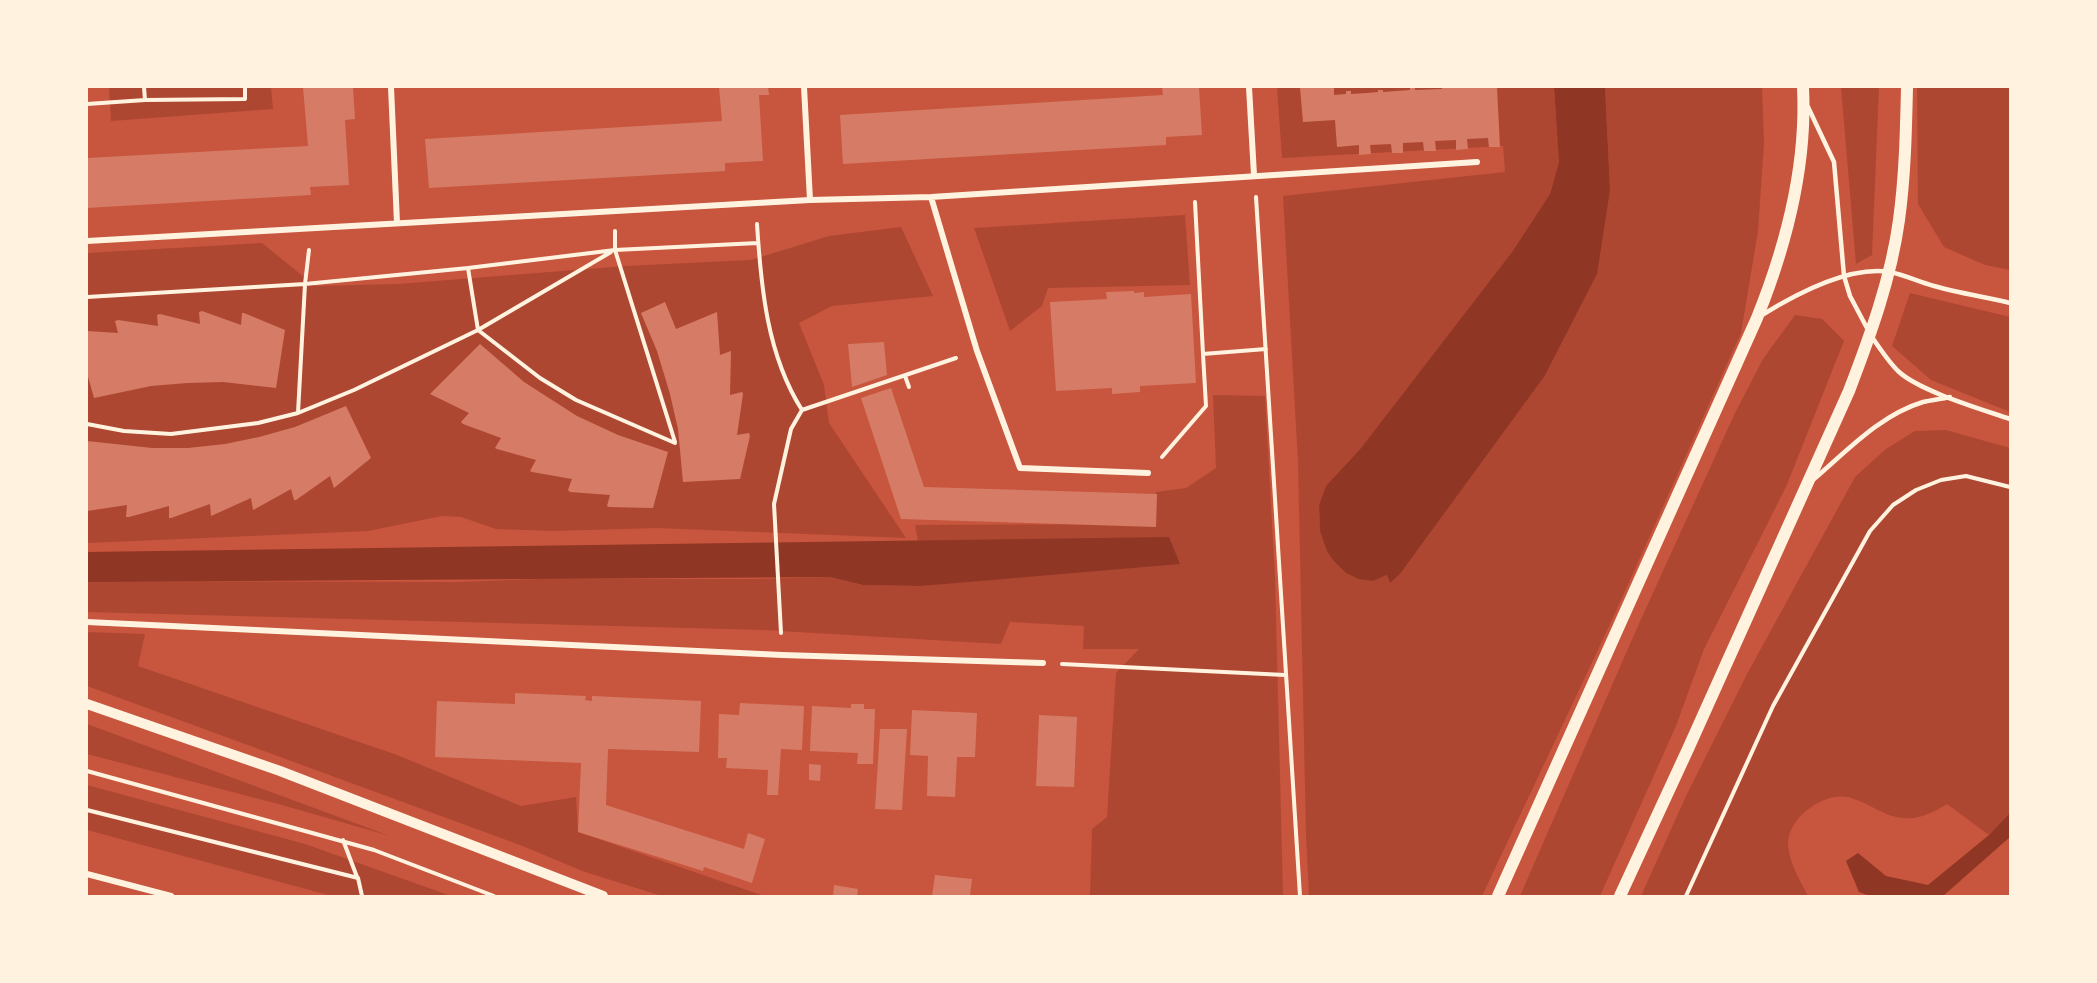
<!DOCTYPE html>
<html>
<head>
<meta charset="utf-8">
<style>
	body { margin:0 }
	#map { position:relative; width:2097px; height:983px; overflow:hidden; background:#c8553d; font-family:Karla,sans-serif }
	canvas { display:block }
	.frame { position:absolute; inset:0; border:88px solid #fff3e0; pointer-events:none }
</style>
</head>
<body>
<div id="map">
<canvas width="2097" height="983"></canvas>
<div class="frame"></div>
</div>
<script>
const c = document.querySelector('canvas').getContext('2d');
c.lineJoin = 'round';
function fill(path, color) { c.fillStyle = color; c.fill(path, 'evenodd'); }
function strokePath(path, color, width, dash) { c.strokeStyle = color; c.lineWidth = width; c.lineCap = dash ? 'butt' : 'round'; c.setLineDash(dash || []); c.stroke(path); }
const green = new Path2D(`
	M109,87h162l2,22 -162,12z
	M1277,87h277l5,75 -9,32 -38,58 -151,196 -35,38 -7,19 1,26 53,50 14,-6 3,7 10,-8 144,-197 66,-187 -5,-103h157l2,56 -6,88 -17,102 -129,287 -130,276h-173l-3,-61 -8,-373 -15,-266 222,-24 -2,-26 -221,12z
	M1841,87h38l-7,168 -16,9z
	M1917,87h93v183l-25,-5 -41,-18 -26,-43z
	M1185,215l5,70 -142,3 -6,18 -32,25 -36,-103z
	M901,227l32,69 -101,10 -33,17 25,62 5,38 77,115 -249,-10 -103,3 -58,-2 -35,-12 -19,-1 -74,15 -281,12v-290l175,-10 53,43 83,-2 227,-18 126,-6 78,-24z
	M1910,293l100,24v95l-79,-32 -39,-34z
	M1795,315l27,4 22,22 -58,146 -82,162 -28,77 -76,170h-80l117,-268 98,-215 28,-54z
	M1213,395l52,1 10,181 8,319h-193l2,-67 15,-12 9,-144 23,-24h-56l1,-23 -74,-4 -9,22 -237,-14 -677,-18v-31l371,1 80,-3h216l76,-2 33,8 58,1 227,-22 -230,-23 -3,-16 237,-1 4,-32 30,-4 30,-20z
	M1946,430l64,18v365l-21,22 -42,-31c-13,8 -28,16 -44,14 -18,-1 -34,-15 -52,-20 -25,-8 -63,19 -63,46 1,19 12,36 20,52h-167l45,-100 61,-122 108,-197 31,-28 29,-18z
	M87,632l58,2 -7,32 259,89 124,51 55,-9 2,35 186,64h-102l-77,-24 -65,-27 -433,-159z
	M87,724l303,112 -108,-31 -195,-51z
	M87,785l218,59 146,52h-119l-245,-66z`);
const water = new Path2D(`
	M1554,87h51l5,103 -13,84 -53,103 -144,197 -10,9 -3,-8 -14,6 -14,-2 -13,-6 -13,-13 -6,-9 -7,-20 -1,-26 7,-19 35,-38 151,-196 38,-58 9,-32z
	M1169,537l11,27 -259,22 -58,-1 -33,-8 -743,5v-30z
	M2010,813v24l-67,59h-73l-11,-4 -13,-31 12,-8 28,23 42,9 61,-50z`);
const building = new Path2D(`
	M303,87h50l2,32 -10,1 4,65 -39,2 1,8 -224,13v-50l221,-12z
	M719,87h49l1,8h-10l4,66 -38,2v8l-296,17 -4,-49 297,-18z
	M1162,87h37l3,48 -36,2v8l-323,19 -3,-49 323,-20z
	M1300,87h34v8l12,-1v-3h5v3l16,-1 11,-1v-2h5v2l27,-2v-2l5,-1v3l27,-1v-2h55l3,60h-11l-1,-9 -21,1 1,10 -12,1v-10l-21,1 1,10h-12l-1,-9 -20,1v10h-11l-1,-9 -21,1 1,9 -12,1v-10l-22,2 -2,-27 -32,2z
	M1134,291v2l10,-1v5l47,-3 5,89 -56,3v6l-28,2v-6l-56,3 -6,-89 57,-3 -1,-7z
	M665,302l11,27 41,-17 3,43 11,-4 -1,44 12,-3 1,2 -6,41 12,-2 1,3 -10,43 -57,3 -5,-53 -8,-35 -13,-43 -16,-38z
	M202,311l39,14 1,-12h2l41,17 -9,58 -53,-6 -36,1 -36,3 -57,12 -7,-25v-42l31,2 -3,-12 3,-1 40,6 -1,-11 3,-1 40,10 -1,-12z
	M884,342l3,33 -35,12 -4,-43z
	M480,344l44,38 53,34 41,19 50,17 -15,56 -44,-1 -2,-1 3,-11 -40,-3 -2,-2 4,-11 -40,-7 -2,-1 6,-11 -39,-11 -2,-1 6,-10 -38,-14 -2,-2 8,-9 -39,-19z
	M891,388l33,99 233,7 -1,33 -255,-8 -40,-121z
	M346,406l25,52 -37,30 -4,-12 -34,24h-2l-3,-11 -36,20 -2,1 -2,-12 -40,18 -1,-12 -39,14h-2v-12l-40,11h-3l1,-12 -40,6v-70l65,7h36l37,-4 34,-7 36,-10z
	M515,693l71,3 -1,4 7,1v-5l109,5 -2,51 -91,-3 -2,56 138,44 4,-16 17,6 -13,44 -48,-16 -1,4 -125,-39 3,-69 -146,-6 2,-56 78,3z
	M740,703l64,3 -2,44 -21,-1 -3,46h-11l1,-25 -42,-2 1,-10h-9l1,-44 20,1z
	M851,704h13v5h11l-2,55h-16l1,-11 -48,-2 2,-45 39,2z
	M912,710l65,3 -2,44h-18l-2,40 -28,-1 1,-40 -18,-1z
	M1039,715l38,2 -3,70 -38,-1z
	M880,729h27l-5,81 -27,-1z
	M809,764l12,1 -1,16 -11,-1z
	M935,875l37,4 -2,17h-38z
	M834,885l24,4 -1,7h-24z`);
const path = new Path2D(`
	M144,87l1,13
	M87,104l58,-4 100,-1v-12
	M1256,197l44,699
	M1195,202l8,152 63,-5
	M757,224c4,63 10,131 45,186
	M615,231v19l60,192
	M468,268l10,62 133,-78
	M87,297l218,-13 163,-16 147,-18 143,-7
	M905,376l4,11
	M298,413l7,-129 4,-34
	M87,424l37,7 47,3 87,-11 40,-10 56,-23 124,-60 62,48 36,22 99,43
	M1162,457l44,-51 -3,-52
	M781,633l-7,-129 17,-75 11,-19 154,-52
	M1062,664l223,11
	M87,771l287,79 120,46
	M87,810l271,68 4,18
	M343,840l14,37
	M1686,896l87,-190 97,-175 23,-26 23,-15 25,-10 25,-4 44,11`);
const service = new Path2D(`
	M1808,107l26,55 10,114 6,20 18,34
	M1762,315c34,-21 87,-50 128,-43 15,3 29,10 44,14 25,7 51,11 76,17
	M1872,337c8,12 16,24 26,34 21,20 83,38 112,48
	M1814,479c33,-28 66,-64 109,-77 9,-2 18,-3 27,-5`);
const minor = new Path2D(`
	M391,87l6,136
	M804,87l6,113
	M1249,87l5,88
	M931,197l46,154 43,117 128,5
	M87,241l723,-41 121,-3 546,-35
	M87,622l695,33 261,8
	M87,874l84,22`);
const tertiary = new Path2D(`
	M87,704l193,67 323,125`);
const secondary = new Path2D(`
	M1498,896l259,-578c29,-72 50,-153 46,-231
	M1620,896l68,-147 161,-358c21,-55 42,-112 50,-171 6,-44 7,-88 8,-133`);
fill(green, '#ae4732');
fill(water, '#8f3625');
fill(building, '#d67c66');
strokePath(path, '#fff3e0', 4);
strokePath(service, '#fff3e0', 4.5);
strokePath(minor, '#fff3e0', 6);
strokePath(tertiary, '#fff3e0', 10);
strokePath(secondary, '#fff3e0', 12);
</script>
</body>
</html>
